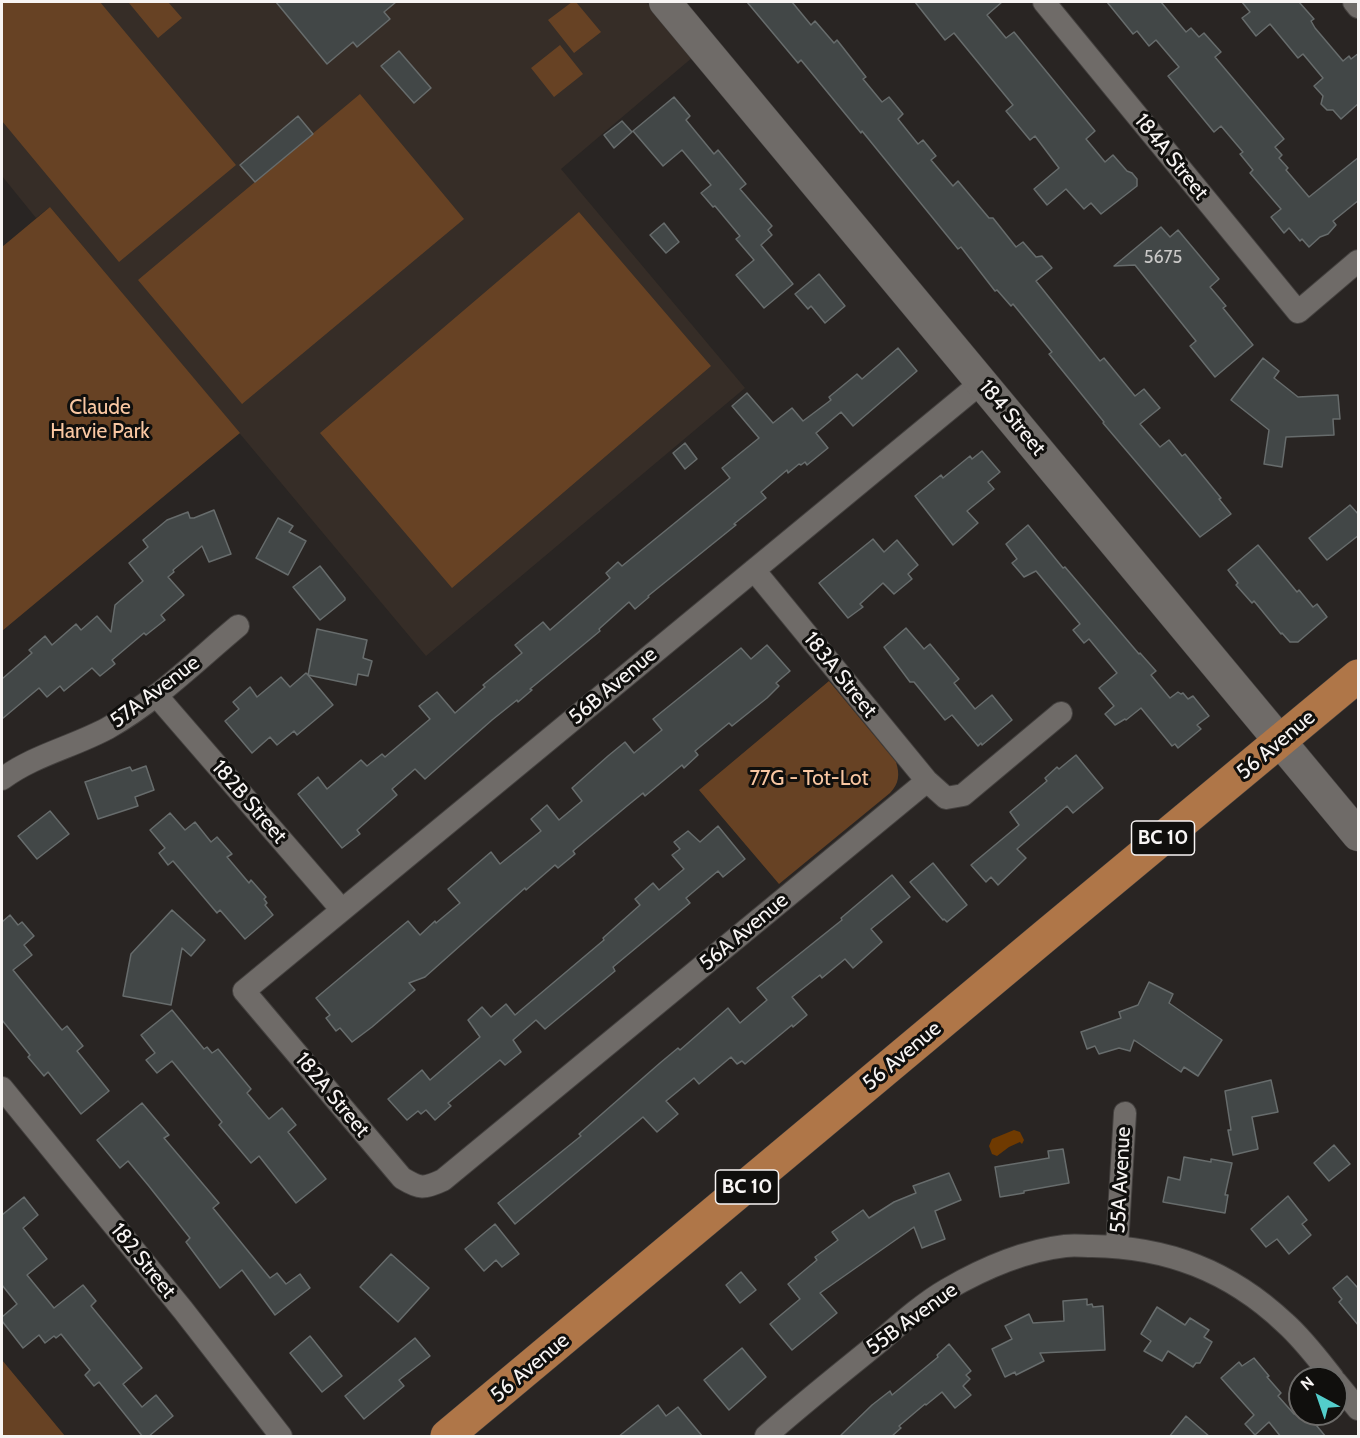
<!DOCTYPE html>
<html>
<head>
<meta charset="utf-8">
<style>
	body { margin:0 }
	#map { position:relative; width:1360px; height:1438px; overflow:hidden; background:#292523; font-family:Cabin,sans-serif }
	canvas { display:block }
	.frame { position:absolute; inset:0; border:3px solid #f7f4f3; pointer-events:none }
	.north { position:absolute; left:1288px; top:1366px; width:60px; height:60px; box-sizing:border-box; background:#100f0d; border:2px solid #6c6b69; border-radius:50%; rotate:320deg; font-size:16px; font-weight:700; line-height:24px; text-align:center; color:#f7f4f3 }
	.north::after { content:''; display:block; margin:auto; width:21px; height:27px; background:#53cdcb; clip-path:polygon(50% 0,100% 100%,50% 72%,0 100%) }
</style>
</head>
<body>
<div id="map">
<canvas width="1360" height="1438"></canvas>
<div class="frame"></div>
<div class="north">N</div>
</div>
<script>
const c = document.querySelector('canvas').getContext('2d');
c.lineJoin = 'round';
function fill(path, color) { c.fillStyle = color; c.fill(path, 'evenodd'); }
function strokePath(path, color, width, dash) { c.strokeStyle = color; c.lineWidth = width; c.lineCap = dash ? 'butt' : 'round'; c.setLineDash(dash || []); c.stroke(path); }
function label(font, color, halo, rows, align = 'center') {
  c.font = font + ' Cabin,sans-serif'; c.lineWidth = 6; c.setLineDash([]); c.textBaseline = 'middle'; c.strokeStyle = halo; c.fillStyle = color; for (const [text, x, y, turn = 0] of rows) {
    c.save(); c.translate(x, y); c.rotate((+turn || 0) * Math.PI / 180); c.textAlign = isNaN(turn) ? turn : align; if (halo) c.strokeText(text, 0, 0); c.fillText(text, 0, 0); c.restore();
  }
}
const built = new Path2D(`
	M2,2h644l47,55 -132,112 184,219 -319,268 -376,-449 -14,11 -34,-42z`);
const green = new Path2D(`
	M2,2h98l136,163 -117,97 -117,-141z
	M130,2h38l14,16 -24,20 -29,-35z
	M572,2h4l25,30 -27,21 -26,-33z
	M560,45l23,29 -29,23 -23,-29z
	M360,94l104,125 -222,185 -104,-124z
	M50,207l190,226 -238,198v-384z
	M579,212l132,154 -259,222 -132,-155z
	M829,681l67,81c4,12 3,22 -6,31l-111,91 -80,-94z
	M2,1360l63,76h-63z`);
const water = new Path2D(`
	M1014,1130l6,2 4,8 -2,4 -2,-2 -11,5 -12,9 -5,-2 -3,-8 3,-7z`);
const building = new Path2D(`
	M276,2h120l-12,10 6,7 -33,28 -4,-5 -26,22z
	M747,2h45l19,23 4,-4 19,22 3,-3 29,37 -3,2 19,23 7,-5 14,17 -5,5 20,25 5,-4 13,16 -5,4 22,26 5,-5 31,37h4l23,29 7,-5 13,15 6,-1 10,12 -16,13 64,80 4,-3 31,38 9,-7 16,19 -20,16 20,23 9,-7 13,16 3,-2 36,44 -2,1 12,15 -31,23 -97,-114 1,-1 -55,-68 3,-2 -39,-48 -2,2 -14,-16 -2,1 -34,-44 -3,2 -96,-118 -1,2 -60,-73 -3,3z
	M915,2h87l-15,13 19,23 8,-6 81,99 -9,8 19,23 8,-7 14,16 5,2 5,6v7l-36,28 -10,-11 -7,6 -18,-20 -19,16 -13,-16 25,-21 -24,-32 -5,4 -24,-29 7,-6 -59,-72 -9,7z
	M1107,2h54l25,30 5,-4 8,9 5,-4 17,19 -6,5 69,82 -9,8 7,8 -3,3 9,10 -2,2 23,27 50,-40v43l-26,21 3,4 -8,9 -8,3 -11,10 -7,-8 -2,2 -11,-13 -5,5 -13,-16 10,-8 -31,-36 3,-3 -13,-16 3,-2 -22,-26 -7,6 -46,-56 11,-9 -23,-27 -7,6 -12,-15 -4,3z
	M1242,2h57l15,17 -3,2 4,7 28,33 6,-5 2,3 8,-6v50l-18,16 -8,-9h-6l-6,-6 2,-8 -9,-10 9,-8 -20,-24 -5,4 -28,-34 -14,12 -14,-18 8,-6z
	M399,51l32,37 -17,15 -33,-37z
	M674,97l16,19 -4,4 28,34 4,-4 28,34 -6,5 32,37 -4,4 4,5 -11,10 32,39 -29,24 -28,-33 18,-15 -18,-21 4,-3 -25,-30 -2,1 -12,-14 10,-8 -29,-35 -19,16 -30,-35z
	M298,116l15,18 -58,48 -15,-17z
	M622,121l10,11 -18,16 -10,-13z
	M664,223l15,19 -13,11 -16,-18z
	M1161,227l9,10 8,-7 41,49 -9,8 16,19 -3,2 30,37 -38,32 -25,-31 6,-5 -61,-76 -21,1z
	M819,274l26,32 -20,17 -14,-17 -3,3 -13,-15z
	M898,348l19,23 -64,55 -12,-14 -25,21 12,15 -21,17 -2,-3 -4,3 -2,-1 -11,9 -1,-3 -26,22 5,6 -32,26 2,1 -88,71 1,1 -14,12 -6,-7 -30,27 1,2 -70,58 2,1 -14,12 -1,-2 -25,20 -67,59 -10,-10 -23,20 5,6 -40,35 3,4 -18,14 -44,-54 20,-17 9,12 34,-29 6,6 15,-12 3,3 45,-38 -11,-13 18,-14 18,21 30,-26 -2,-2 39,-32 -7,-8 28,-23 7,8 60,-52 -4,-5 12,-11 4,4 108,-88 -8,-10 37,-30 -27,-32 15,-13 26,30 19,-15 11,13 28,-21 -2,-3 28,-23 5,5z
	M1263,358l16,13 -5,7 24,19 40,-2 2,24h-7l1,16 -48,2 -4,30 -18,-3 5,-34 -38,-30z
	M685,443l12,16 -12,10 -12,-16z
	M982,451l18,21 -12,10 6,7 -27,22 11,12 -25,22 -38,-49 26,-21 2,3 27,-22 2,3z
	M1350,505l9,10v20l-32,25 -18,-22z
	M214,510l17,44 -22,8 -7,-16 -29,24 1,2 -6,5 16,18 -23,20 4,5 -19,15 -2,-2 -32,27 3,4 -15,12 -8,-8 -28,23 -4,-5 -13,11 -8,-9 -37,31v-40l30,-26 -3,-3 16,-14 7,9 24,-21 5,6 16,-14 14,16 4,-27 28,-24 -14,-18 19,-16 -5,-7 24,-20 21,-8 2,6h4z
	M278,518l15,8 -4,6 17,9 -18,34 -32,-17z
	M1028,525l35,43 2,-1 74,87 1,-1 16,18 -5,4 19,23 8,-6 3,2 2,-1 5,6 5,-3 16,20 -12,9 4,4 -23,19 -3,-4 -3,2 -31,-38 -15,12 -1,-1 -10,6 -10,-11 9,-8 -15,-18 18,-15 -28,-34 -5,4 -11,-13 7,-6 -44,-53 -12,6 -12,-14 5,-4 -11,-15z
	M873,539l11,13 13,-12 21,25 -10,9 4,5 -18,15 -11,-11 -23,21 3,3 -15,11 -29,-35z
	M1258,545l39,47 2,-2 14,17 4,-3 10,13 -29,25h-8l-8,-9 -1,1 -27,-33 -2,2 -16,-18 2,-2 -10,-13z
	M320,566l25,32v2l-25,20 -27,-33z
	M906,628l18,21 6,-5 29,35 -5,4 21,26 17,-14 20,25 -30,25 -1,-2 -3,3 -26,-31 -7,5 -31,-38h-4l-26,-35z
	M317,629l50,11 -4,18 9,3 -4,15 -10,-2 -2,11 -48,-10 25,30 -36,30 -3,-4 -17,14 -7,-8 -18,16 -27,-32 14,-12 -6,-7 17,-15 7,10 24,-20 9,10 16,-14 2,2z
	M767,645l23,26 -14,12 3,3 -12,12 -35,28 -3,-3 -34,28 3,4 -14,13 -2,-3 -37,31 -2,-3 -16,13 -54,45 2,3 -17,14 -3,-3 -29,25 -1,-2 -100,89 -16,6 6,7 -43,37 -20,15 -12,-14 -4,3 -10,-13 4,-3 -14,-17 92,-77 12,14 15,-14 1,2 24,-20 -12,-14 43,-37 9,12 41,-33 -10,-12 16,-14 12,15 23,-19 -10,-13 36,-32 17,-14 9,11 28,-23 -9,-11 88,-71 10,11z
	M1076,755l27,33 -30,25 -6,-7 -50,43 9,9 -28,27 -7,-8 -5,5 -15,-17 48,-40 -9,-13 37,-31 -2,-3 12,-11 2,2z
	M146,766l8,24 -19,7 3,9 -40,13 -13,-37 45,-15 2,4z
	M50,811l19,23 -32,25 -19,-23z
	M170,813l15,17 10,-8 16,20 6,-5 15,17 -5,3 22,26 2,-3 15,17 -2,2 3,4 -2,2 8,10 -28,24 -25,-29 -3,3 -44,-52 -5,4 -9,-12 6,-5 -15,-18z
	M718,826l27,33 -22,18 -5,-6 -32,27 4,5 -77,64 2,4 -70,58 -9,-9 -23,20 8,12 -16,13 -5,-5 -52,43 3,3 -16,14 -9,-10 -5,4 -3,-3 -11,9 -19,-21 34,-29 8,10 50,-43 -12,-17 14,-13 9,10 15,-13 9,11 89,-75 -1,-2 37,-33 -5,-6 18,-16 6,7 25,-21 -12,-14 8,-6 -6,-7 14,-11 12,11z
	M933,863l34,42 -20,17 -3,-3 -1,1 -33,-38z
	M892,875l18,22 -39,32 11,13 -29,26 -8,-9 -23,19 -2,-3 -28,22 15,18 -14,12 -1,-2 -47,39 -3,-3 -5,3 -6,-7 -32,27 -5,-6 -28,23 12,13 -21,18 -14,-15 -128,107 -17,-21 83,-67 -2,-2 81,-71 18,-15 2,2 48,-42 12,15 27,-23 -10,-12 85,-68 -1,-2z
	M172,910l33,30 -14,16 -9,-8 -11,57 -48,-9 8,-42z
	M10,915l8,10 4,-3 12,14 -10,9 8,10 -19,15 49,60 5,-4 16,20 -6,5 32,40 -28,23 -33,-42 -4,4 -16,-19 2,-2 -28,-35v-98z
	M1149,982l24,12 -4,9 53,37 -24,36 -14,-9 -3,5 -47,-32 -4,11 -11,-3 -20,6 -4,-8 -8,3 -6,-17 40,-14 -2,-6 19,-7z
	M172,1010l32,39 3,-2 5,6 6,-4 33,40 -4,4 22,26 13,-11 14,17 -8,7 38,47 -30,24 -37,-47 -8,7 -32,-38 3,-3 -50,-61 -15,12 -11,-13 9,-7 -14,-18z
	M1271,1080l7,32 -26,5 6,32 -25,6 -5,-25h3l-6,-39z
	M142,1103l27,32 -5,3 55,65 -6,5 57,70 7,-5 9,11 14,-10 10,14 -35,27 -33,-45 -22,18 -34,-46 4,-4 -42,-53 -20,-24 -8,7 -23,-28z
	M1334,1145l16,19 -21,17 -15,-18z
	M1063,1149l6,34 -45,8v2l-24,4 -5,-30 54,-9 -1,-7z
	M1184,1157l27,5v-3l21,4 -7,32h3l-3,18 -62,-11 5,-25 12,3z
	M949,1173l12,27 -26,11 10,28 -23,9 -8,-21 -94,66 17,20 -45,37 -22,-26 30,-25 -12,-15 29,-24 -2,-3 23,-17 -6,-8 31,-22 6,8 25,-16 22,-9 -3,-7z
	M1288,1196l19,24 -5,4 9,11 -22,19 -12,-15 -11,8 -15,-18z
	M24,1197l14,18 -15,13 24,31 -20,16 27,33 29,-23 13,16 -5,5 51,62 -19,16 19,23 14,-12 17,21 -25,21h-5l-44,-55 -5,4 -9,-11 5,-5 -29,-36 -5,4 -2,-2 -9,7 -6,-8 -16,13 -21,-27v-4l15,-13 -15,-19v-70z
	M495,1224l24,30 -17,13 -6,-7 -12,11 -19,-22z
	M391,1254l38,34 -31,34 -38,-35z
	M741,1272l15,18 -16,13 -14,-18z
	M1347,1276l10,11 2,-1v40l-20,-24 3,-3 -9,-11z
	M1087,1299v6l5,-1 1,3 10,-1 2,44 -65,3 4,8 -28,14 -1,-3 -10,5 -13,-28 20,-10 -7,-13 24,-12 4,9 31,-2 -1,-20z
	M1157,1307l28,18 5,-7 19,12 -5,7 8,5 -12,21h-4l-3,4 -25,-16 -6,10 -18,-10 7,-10 -10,-7z
	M310,1336l32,40 -20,16 -32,-39z
	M415,1338l15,18 -31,24 5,6 -40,33 -19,-23z
	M949,1344l22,27 -5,4 4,4 -7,7 8,9 -16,13 -13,-16 -16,13 -1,-1 -26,22 2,2 -10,9h-52l33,-32 18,-14 2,4 46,-38 -1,-2z
	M742,1348l24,29 -37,33 -25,-30z
	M1254,1358l15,18 -2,1 14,16 -3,3 16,18h13l19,23h-45l-12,-15 -14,13 -10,-11 9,-9 -33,-37 18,-16 3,4z
	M658,1405l8,11 12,-9 25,30h-85z
	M1186,1416l24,21h-41z`);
const minor = new Path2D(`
	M1044,2l254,310 60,-51
	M1354,2l4,5
	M754,570l173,211 19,17 17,-3 98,-82
	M156,695l186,215
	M2,779c32,-24 71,-32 106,-51 48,-27 88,-67 130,-102
	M927,781l-484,399c-19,9 -23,9 -41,-2l-158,-187 738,-609
	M2,1088l181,222 98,126
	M1117,1246l8,-133
	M1336,1382l22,27
	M766,1436c36,-32 74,-62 112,-93 21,-18 44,-39 68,-53 36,-21 77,-39 119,-44 9,-1 18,0 27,0 75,1 138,25 193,77 18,16 33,36 48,55`);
const secondary = new Path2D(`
	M665,2l693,833`);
const trunk = new Path2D(`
	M447,1436l598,-500 313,-260`);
const numberNames = [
	["5675",1163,258]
];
const shields = [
	[1163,838,63],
	[747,1187,63]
];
const shieldNames = [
	["BC 10",1163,838],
	["BC 10",747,1187]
];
const streetNames = [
	["184A Street",1171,157,51],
	["184 Street",1012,418,50],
	["183A Street",840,675,51],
	["56B Avenue",613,686,-40],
	["57A Avenue",155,692,-37],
	["56 Avenue",1276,745,-40],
	["182B Street",249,802,49],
	["56A Avenue",744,932,-40],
	["56 Avenue",902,1056,-40],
	["182A Street",332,1095,50],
	["55A Avenue",1121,1180,-87],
	["182 Street",143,1261,51],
	["55B Avenue",912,1319,-36],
	["56 Avenue",530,1368,-40]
];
const parkNames = [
	["Claude",100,408],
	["Harvie Park",100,432],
	["77G - Tot-Lot",809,779]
];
fill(built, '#362d27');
fill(green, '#674224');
fill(water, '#6f3a01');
fill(building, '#424747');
strokePath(building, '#676c6c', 1.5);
strokePath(minor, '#44413f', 24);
strokePath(secondary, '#44413f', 33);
strokePath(trunk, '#44413f', 34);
strokePath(minor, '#6f6b68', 22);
strokePath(secondary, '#6f6b68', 32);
strokePath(trunk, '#af7648', 33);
label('18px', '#cac9c8', null, numberNames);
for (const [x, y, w] of shields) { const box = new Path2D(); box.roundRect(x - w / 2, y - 17, w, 34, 4.5); c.fillStyle = '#100f0d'; c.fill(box); strokePath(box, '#f7f4f3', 1.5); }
label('bold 20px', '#f7f4f3', null, shieldNames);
label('21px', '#f7f4f3', '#100f0d', streetNames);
label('21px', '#f9c7a2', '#100f0d', parkNames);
</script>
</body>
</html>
